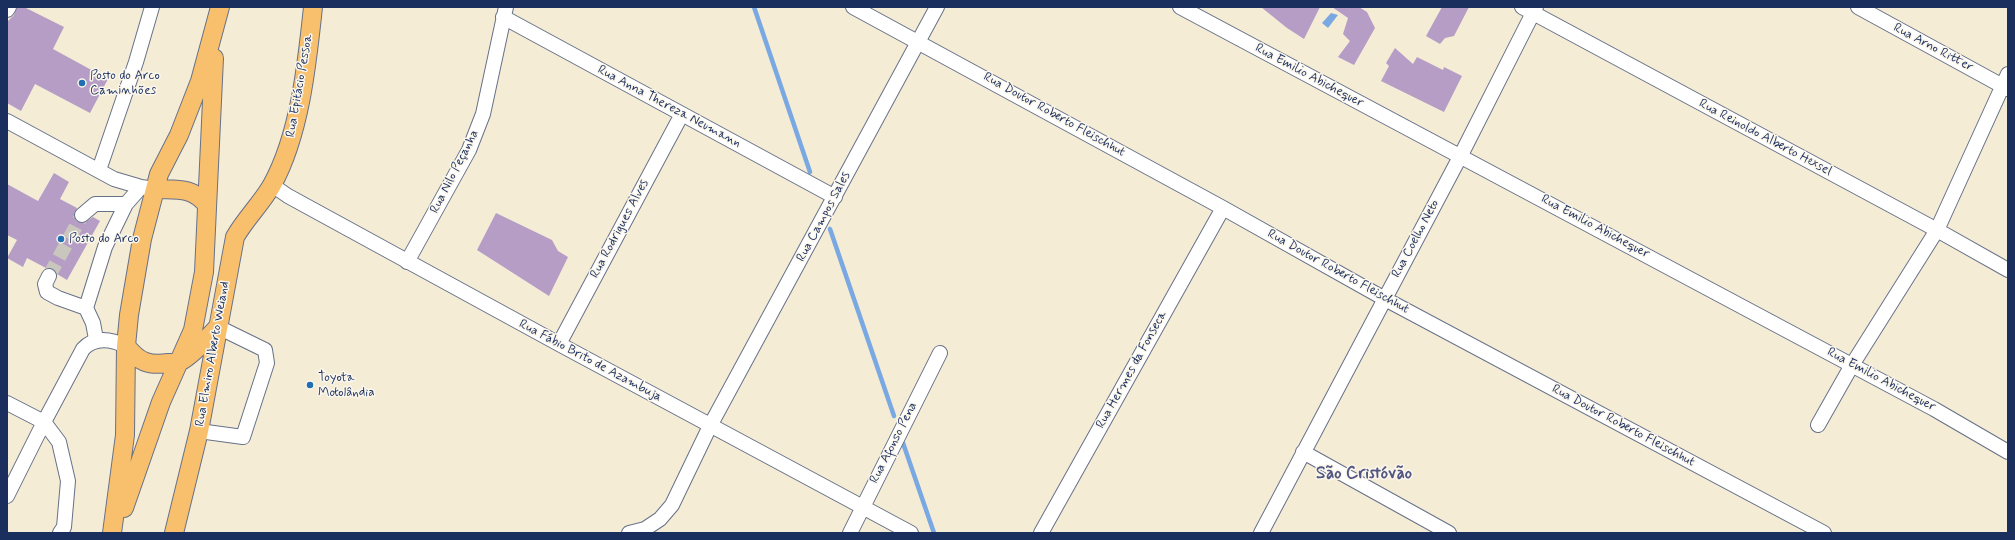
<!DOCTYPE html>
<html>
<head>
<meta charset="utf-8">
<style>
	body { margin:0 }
	#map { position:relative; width:2015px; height:540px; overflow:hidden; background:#f5ecd6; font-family:Mynerve,sans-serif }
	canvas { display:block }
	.frame { position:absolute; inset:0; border:8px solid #1b2f5e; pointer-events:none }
</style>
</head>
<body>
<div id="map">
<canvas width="2015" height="540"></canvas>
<div class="frame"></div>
</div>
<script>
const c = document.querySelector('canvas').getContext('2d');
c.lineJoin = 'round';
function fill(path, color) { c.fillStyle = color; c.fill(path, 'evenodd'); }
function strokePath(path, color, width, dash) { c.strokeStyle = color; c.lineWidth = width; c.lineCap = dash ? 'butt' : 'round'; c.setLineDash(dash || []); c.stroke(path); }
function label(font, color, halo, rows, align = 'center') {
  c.font = font + ' Mynerve,sans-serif'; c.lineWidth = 3; c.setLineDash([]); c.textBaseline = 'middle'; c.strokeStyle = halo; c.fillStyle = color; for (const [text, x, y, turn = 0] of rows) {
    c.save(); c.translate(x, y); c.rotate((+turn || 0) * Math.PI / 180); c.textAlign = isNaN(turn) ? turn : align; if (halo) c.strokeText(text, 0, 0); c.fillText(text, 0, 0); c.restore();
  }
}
const water = new Path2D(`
	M1331,13l7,2 -10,13 -6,-5z`);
const stream = new Path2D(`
	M754,7l56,165
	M830,229l64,187
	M903,443l31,90`);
const building = new Path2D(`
	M17,7h7l40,20 -11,22 55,30 -18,34 -55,-29 -14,27 -14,-8v-81l7,-7z
	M1261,7h59l-16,32 -17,-11z
	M1332,7h27l8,5 8,16 -21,37 -16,-8 12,-16 -7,-7 5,-16z
	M1442,7h27l-15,29 -9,2 -5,6 -14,-8z
	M1395,48l18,16 4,-7 26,13 1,-3 18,9 -18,36 -63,-31 8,-15 -3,-3z
	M54,173l15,9 -9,17 17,9 -3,8 2,5 8,2 9,-6 7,4 -33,59 -10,-6 -4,-5 -7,-1 -19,-10 -4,9 -16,-9 10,-18 -10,-5v-51l31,17z
	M496,213l56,27 6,11 10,6 -19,39 -72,-46z`);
const minorTunnel = new Path2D(`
	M49,276l33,-61`);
const minor = new Path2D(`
	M853,7l370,201 162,91 439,234
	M1180,7l754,402 74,43
	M1522,7l415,223 71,40
	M1858,7l150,82
	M7,10l2,-3
	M503,17l332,180
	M7,121l107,58 27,8 14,2
	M99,170l37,-108 16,-55
	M272,185l16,11 271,148 352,189
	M82,215l13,-11h31
	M407,262l62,-112 14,-36 23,-107
	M49,276l-4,8 2,8 11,6 28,10 7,15 3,16
	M86,308l19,-61 21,-43 15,-17
	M559,344l123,-230
	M7,403l37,19 39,-73c12,-13 28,-10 43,-3
	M1818,425l34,-60 85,-135 71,-156
	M199,431l44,6 24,-74 -2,-13 -47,-23
	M1303,452l146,81
	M7,496l37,-74 15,20 9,39 -4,46 -4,6
	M629,533l16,-4 15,-10 12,-14 38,-79 227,-419
	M850,533l90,-180
	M1041,533l182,-325
	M1261,533l200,-378 75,-148`);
const major = new Path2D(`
	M155,189c21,1 37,-3 52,16
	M126,346c13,16 22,20 43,17 4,0 9,0 12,-2 14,-8 26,-23 37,-34
	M124,508l37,-106 32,-72 11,-58 10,-214
	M112,533l13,-98 1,-89 3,-31 13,-76 17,-65 20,-39 21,-54 20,-74
	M174,533l25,-102 36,-194c11,-19 26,-33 37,-52 28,-51 35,-121 41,-178`);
const markers = [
	[82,83,4,"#1f6fb2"],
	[61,239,4,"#1f6fb2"],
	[310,385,4,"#1f6fb2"]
];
const streetNames = [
	["Rua Arno Ritter",1933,48,28],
	["Rua Emilio Abichequer",1309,76,28],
	["Rua Epitácio Pessoa",300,86,-80],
	["Rua Anna Thereza Neumann",669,107,28],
	["Rua Doutor Roberto Fleischhut",1054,115,29],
	["Rua Reinoldo Alberto Hexsel",1765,138,28],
	["Rua Nilo Peçanha",455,172,-63],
	["Rua Campos Sales",824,217,-62],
	["Rua Emilio Abichequer",1595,227,28],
	["Rua Rodrigues Alves",620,229,-62],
	["Rua Coelho Neto",1416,239,-62],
	["Rua Doutor Roberto Fleischhut",1338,272,29],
	["Rua Elmiro Alberto Weiand",213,354,-80],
	["Rua Fábio Brito de Azambuja",590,361,28],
	["Rua Hermes da Fonseca",1132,370,-61],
	["Rua Emilio Abichequer",1881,380,28],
	["Rua Doutor Roberto Fleischhut",1623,426,28],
	["Rua Afonso Pena",894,443,-63]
];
const poiNames = [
	["Posto do Arco",90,76],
	["Caminhões",90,91],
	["Posto do Arco",69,239],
	["Toyota",318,378],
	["Motolândia",318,393]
];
const districtNames = [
	["São Cristóvão",1364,474]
];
fill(water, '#79a8e2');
strokePath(stream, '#79a8e2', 4.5);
fill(building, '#b59dc6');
strokePath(minorTunnel, '#c9c6be', 14, [14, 7]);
strokePath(minor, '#677188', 16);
strokePath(major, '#677188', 20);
strokePath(minor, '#fff', 14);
strokePath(major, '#f8bf6c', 18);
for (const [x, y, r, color] of markers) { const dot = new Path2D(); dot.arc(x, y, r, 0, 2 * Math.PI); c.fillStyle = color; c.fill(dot); strokePath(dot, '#fbf7ec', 1.5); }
label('13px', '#1b2f5e', '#fbf7ec', streetNames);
label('13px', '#1b2f5e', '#fbf7ec', poiNames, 'left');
label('bold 17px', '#515682', '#fbf7ec', districtNames);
</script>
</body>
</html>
